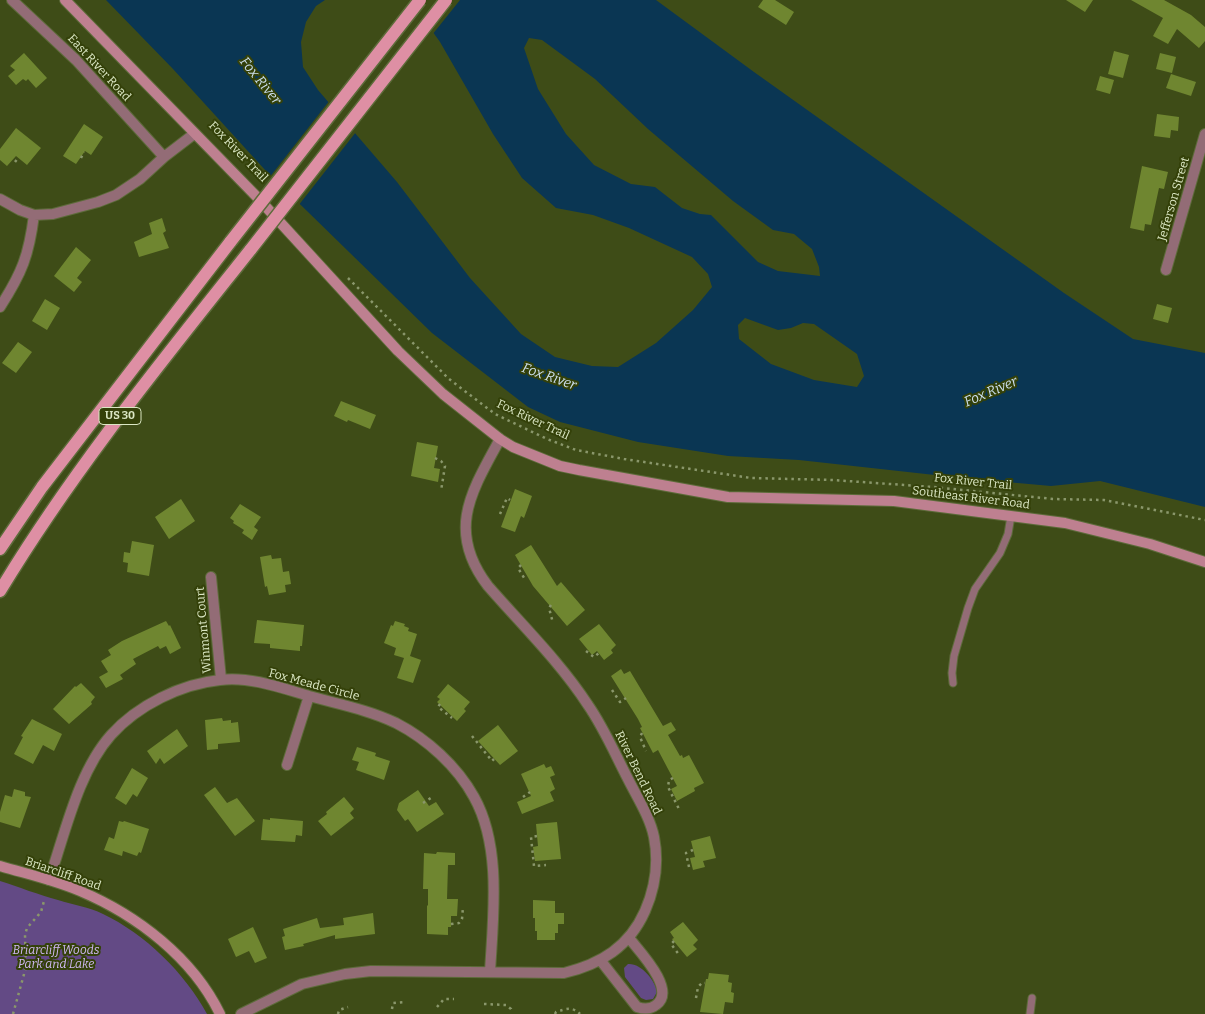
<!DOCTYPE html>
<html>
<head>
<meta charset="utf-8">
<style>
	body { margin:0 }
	canvas { display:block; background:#3e4c17 }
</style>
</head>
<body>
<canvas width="1205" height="1014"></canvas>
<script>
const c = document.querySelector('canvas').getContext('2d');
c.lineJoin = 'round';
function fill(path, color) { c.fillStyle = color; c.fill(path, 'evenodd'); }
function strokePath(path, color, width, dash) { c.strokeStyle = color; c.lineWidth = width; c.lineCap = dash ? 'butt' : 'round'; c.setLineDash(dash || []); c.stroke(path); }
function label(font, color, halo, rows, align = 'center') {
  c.font = font + ' Bitter,serif'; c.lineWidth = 4; c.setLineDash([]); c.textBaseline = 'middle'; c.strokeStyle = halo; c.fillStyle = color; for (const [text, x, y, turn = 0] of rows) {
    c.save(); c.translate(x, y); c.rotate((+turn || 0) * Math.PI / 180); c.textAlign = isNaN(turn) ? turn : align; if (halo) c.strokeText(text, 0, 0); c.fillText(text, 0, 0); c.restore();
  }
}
const green = new Path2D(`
	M0,881c19,6 39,14 58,19 15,5 31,7 45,14 42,20 82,59 104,100h-207z
	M628,964c13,-1 27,16 29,28l-4,7 -7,1 -5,-2 -16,-21 -1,-9z`);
const water = new Path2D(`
	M106,0h219l-9,6 -10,16 -5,20 2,25 15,23 79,92 73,96 51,56 34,23 37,9 26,1 38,-24 37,-33 19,-23 -4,-13 -16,-17 -63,-29 -36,-13 -37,-7 -34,-30 -29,-44 -53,-92 -30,-42h246l98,72 310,221 69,46 72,14v154l-105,-26 -49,5 -89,-8 -163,-18 -71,-4 -90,-14 -78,-20 -32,-15 -96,-74 -166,-162 -93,-102zM529,38l13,2 53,39 53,50 85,72 40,29 21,4 18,15 7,18 1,9 -42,-5 -20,-9 -47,-47 -11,-1 -18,-6 -27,-21 -24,-3 -37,-19 -28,-31 -28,-45 -14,-41zM745,318l33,12 13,-2 12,-5 11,1 43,30 7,22 -7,11 -43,-7 -43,-16 -32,-25 -1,-14z`);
const pier = new Path2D(`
	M409,0h51l-28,35 -24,-34z
	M330,100l26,32 -58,74 -29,-28z`);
const building = new Path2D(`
	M763,0h12l19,12 -8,13 -28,-18z
	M1066,0h27l-8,12z
	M1131,0h33l27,15 14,12v14l-6,7 -22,-19 -9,15 -15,-8 10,-18z
	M1114,51l15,4 -6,23 -15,-4z
	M24,53l23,25 -11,10 -8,-9 -2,2 -3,-2 -7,6 -8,-9 7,-6 -5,-4z
	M1160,53l16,4 -4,16 -16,-4z
	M1171,74l25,8 -5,14 -25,-8z
	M1100,76l14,4 -4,14 -14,-4z
	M1157,114l22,3 -1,14 -7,-1 -1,8 -16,-2z
	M84,124l19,13 -12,18 -6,-4 -9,13 -13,-8z
	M16,128l25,20 -14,17 -11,-9 -9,10 -7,-6v-11z
	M1142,166l26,6 -4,17 -5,-1 -8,37 -6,-1 -1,7 -14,-3z
	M162,218l4,13 -3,2 6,15 -30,9 -5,-15 18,-8 -3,-11z
	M76,247l15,13 -14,18 5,4 -8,10 -20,-16z
	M45,299l15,9 -13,22 -15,-9z
	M1157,304l15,4 -4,15 -15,-4z
	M18,342l14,10 -16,21 -14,-10z
	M341,401l35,14 -6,14 -22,-9 -1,2 -13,-6z
	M417,442l21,4 -4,22 6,1 -2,13 -27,-6z
	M515,489l17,7 -8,22 -3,-2 -6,16 -14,-5z
	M181,499l14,22 -26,18 -14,-22z
	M240,504l21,13 -7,10 4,3 -6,10 -10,-7 2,-3 -11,-7 1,-2 -4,-3z
	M132,541l22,4 -5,31 -22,-4 1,-9 -5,-1 1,-10 6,1z
	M531,545l26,41 4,-4 24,28 -18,16 -34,-40 -18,-31z
	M271,555l1,4 9,-1 2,14 6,-1 2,13 -6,1 1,7 -17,3 -2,-9 -2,1 -5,-30z
	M257,620l47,5 -2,21h-2v5l-30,-3v-4l-16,-1z
	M166,621l3,5 1,-1 11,23 -11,6 -4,-8 -6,3 -2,-3 -25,13 3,5 -16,11 3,4 -17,9 -7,-11 9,-5 -7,-11 10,-6 -3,-5 14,-9z
	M395,621l10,3 -1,2 5,2 -1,3 9,3 -7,22 11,4 -8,23 -16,-5 7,-20 -10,-3 2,-7 -12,-5 7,-18 2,1z
	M599,624l17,21 -5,5 2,3 -9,7 -7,-9 -5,4 -13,-16z
	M621,669l3,5 6,-3 33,55 8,-4 5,8 -8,5 12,21 2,-1 1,3 6,-3 15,28 -10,5 1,3 -18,10 -6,-12 6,-3 -19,-36 -5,3 -13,-25 2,-1 -4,-8 -27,-43z
	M81,683l14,14 -4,5 1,2 -23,20 -16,-15 22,-23 1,1z
	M448,684l22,18 -6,7 2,2 -9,10 -20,-19 3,-3 -3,-2z
	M222,718l1,3 8,-1v3l7,-1 2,20 -22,2v5l-11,1 -2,-30z
	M32,719l30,15 -8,17 -11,-6 -10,19 -19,-10 9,-17 -2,-1z
	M498,725l20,26 -18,14 -22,-24z
	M177,729l11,17 -24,18 -4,-6 -4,6 -9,-13z
	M357,747l19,6 -1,3 15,5 -6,19 -28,-10 3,-8 -7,-2z
	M544,764l2,4 5,-2 4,9 -5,2 5,12 -5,3 4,9 -32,13 -5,-12 14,-6 -10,-22z
	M132,768l16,10 -11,19 -4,-3 -7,11 -11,-7z
	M215,787l12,16 10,-5 18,23 -20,15 -31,-41z
	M14,789l11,3v4l6,1 -11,31 -20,-6v-10l5,-17 7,2z
	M418,790l11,16 7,-4 8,12 -27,18 -9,-13 -3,2 -8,-11 2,-7z
	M344,797l10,12 -4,4 4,5 -23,18 -13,-15 9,-7 -1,-2z
	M270,818l33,3 -1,15 -6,-1 -1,7 -34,-2 2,-21 7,1z
	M119,821l4,1 1,-1 25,8 -8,24 -2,-1 -2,4 -14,-5 -1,5 -18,-6 5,-13 5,2z
	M557,822l4,37 -26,2 -2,-14 5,-1 -2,-22z
	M710,836l6,22 -13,3 2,6 -12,3 -3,-12 5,-1 -4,-16z
	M437,852l18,1v12h-7l-1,34h11l-1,17h-6v11h-3v8l-21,-1v-28l1,-1v-16h-5l1,-36 12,1z
	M533,900l22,1v12h9v11h-6v9h-3v7h-18v-9h-2v-13h-2z
	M373,913l2,21 -40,5v-4l-32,9 1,2 -19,4 -3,-13 3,-1 -2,-7 34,-11 3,10 24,-3 -1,-7z
	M683,922l15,18 -5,5 4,4 -10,8 -15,-18 2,-1 -4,-6z
	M253,927l14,31 -12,5 -6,-12 -13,6 -8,-18z
	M709,973l20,2 -1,7 4,1 -1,9 3,1 -1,10 -8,-1 -2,12 -23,-2 6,-33h2z`);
const path = new Path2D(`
	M81,158l3,-6
	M15,162l3,-4
	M348,278l101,101 46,35 52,25 29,11 48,9 127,19 82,2 100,7 120,12 51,1 101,20
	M435,458l6,3 4,5 -4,25
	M500,514l7,-16 3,2
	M521,565l-3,3 8,13
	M551,605l-2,3 4,15
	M586,651l8,6 5,-4
	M612,690l8,12 6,-4
	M440,704l-2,3 14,11
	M642,733l-2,4 6,14
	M472,736l20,25 2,-2
	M673,778l-4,2 -1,7 11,22
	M523,797l7,-5
	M423,803l11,-7
	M537,836l-6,1 3,29 12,-1
	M689,867l-3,-14 7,-3
	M451,924l8,-1 3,-4 1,-12
	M674,941l-3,3 9,12
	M696,998l2,-11 4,-4h3
	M484,1004l22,1 5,4v4
	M437,1007l7,-8h10
	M392,1009l1,-6 12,-1
	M13,1014l13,-47 -1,-32 2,-7 14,-16 3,-11
	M338,1014l1,-4 9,-3
	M555,1014l1,-2c10,-3 16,-6 24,2`);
const lane = new Path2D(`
	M953,683l-1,-10 2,-17 14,-48 7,-19 25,-36 8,-19 3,-18
	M1030,1014l2,-16`);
const street = new Path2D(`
	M12,0l64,60 88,97
	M0,199l20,11 14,5 19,-1 45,-12 18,-7 24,-16 24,-22 30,-23
	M1166,270l39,-136
	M0,307c22,-34 29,-52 34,-92
	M211,577l10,102
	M287,765l22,-69
	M49,880c16,-46 29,-108 62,-145 27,-30 70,-51 109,-55 29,-4 62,8 89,16 29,8 60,14 87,27 31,16 61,43 78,74 28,50 19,120 16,175
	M601,961l36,46c6,2 13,3 19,-2 21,-15 -16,-53 -27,-67
	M241,1014l61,-30 43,-10 26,-3 193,2c37,-9 65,-26 81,-62 10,-23 14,-48 9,-74 -4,-20 -17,-40 -26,-58 -13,-25 -24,-51 -40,-74 -28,-43 -66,-80 -100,-119 -42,-55 -17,-94 12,-147`);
const secondary = new Path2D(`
	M65,0l191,196 142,155 45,43 57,45 13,8 47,19 19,4 149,27 166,4 171,22 85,21 55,18
	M0,866c27,8 54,14 80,25 57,24 113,67 140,123`);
const primary = new Path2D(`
	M0,549l42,-62 189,-246
	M0,591c73,-121 163,-231 251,-342`);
const primaryBridge = new Path2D(`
	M231,241l189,-241
	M251,249l195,-249`);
const shields = [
	[120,416,42]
];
const shieldNames = [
	["US 30",120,416]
];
const streetNames = [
	["East River Road",99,68,47],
	["Fox River Trail",238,152,46],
	["Jefferson Street",1174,199,-74],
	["Fox River Trail",533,420,25],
	["Fox River Trail",973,482,6],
	["Southeast River Road",971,498,7],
	["Winmont Court",204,630,-95],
	["Fox Meade Circle",314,685,15],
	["River Bend Road",638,773,64],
	["Briarcliff Road",63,874,19]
];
const parkNames = [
	["Briarcliff Woods",56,951],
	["Park and Lake",56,965]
];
const waterNames = [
	["Fox River",260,81,51],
	["Fox River",549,377,19],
	["Fox River",991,392,-23]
];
fill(green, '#634a85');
fill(water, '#0a3653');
fill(pier, '#3e4c17');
fill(building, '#6f8630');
strokePath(lane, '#5d6b3a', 9);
strokePath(street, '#5d6b3a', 12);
strokePath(secondary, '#5d6b3a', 12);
strokePath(primary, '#5d6b3a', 15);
strokePath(path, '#8a976b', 2.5, [2.5, 4]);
strokePath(lane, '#936c76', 7);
strokePath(street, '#936c76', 10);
strokePath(secondary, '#be8090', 10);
strokePath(primary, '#de8fa4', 12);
strokePath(primaryBridge, '#5d6b3a', 15, []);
strokePath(primaryBridge, '#de8fa4', 12);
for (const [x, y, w] of shields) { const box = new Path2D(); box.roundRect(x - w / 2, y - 8.5, w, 17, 4); c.fillStyle = '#344109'; c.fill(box); strokePath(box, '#dbe7c4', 1); }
label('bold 11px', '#dbe7c4', null, shieldNames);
label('12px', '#dbe7c4', '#344109', streetNames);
label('italic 12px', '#d0b8f4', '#344109', parkNames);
label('italic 14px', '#ccdfee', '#344109', waterNames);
</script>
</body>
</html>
